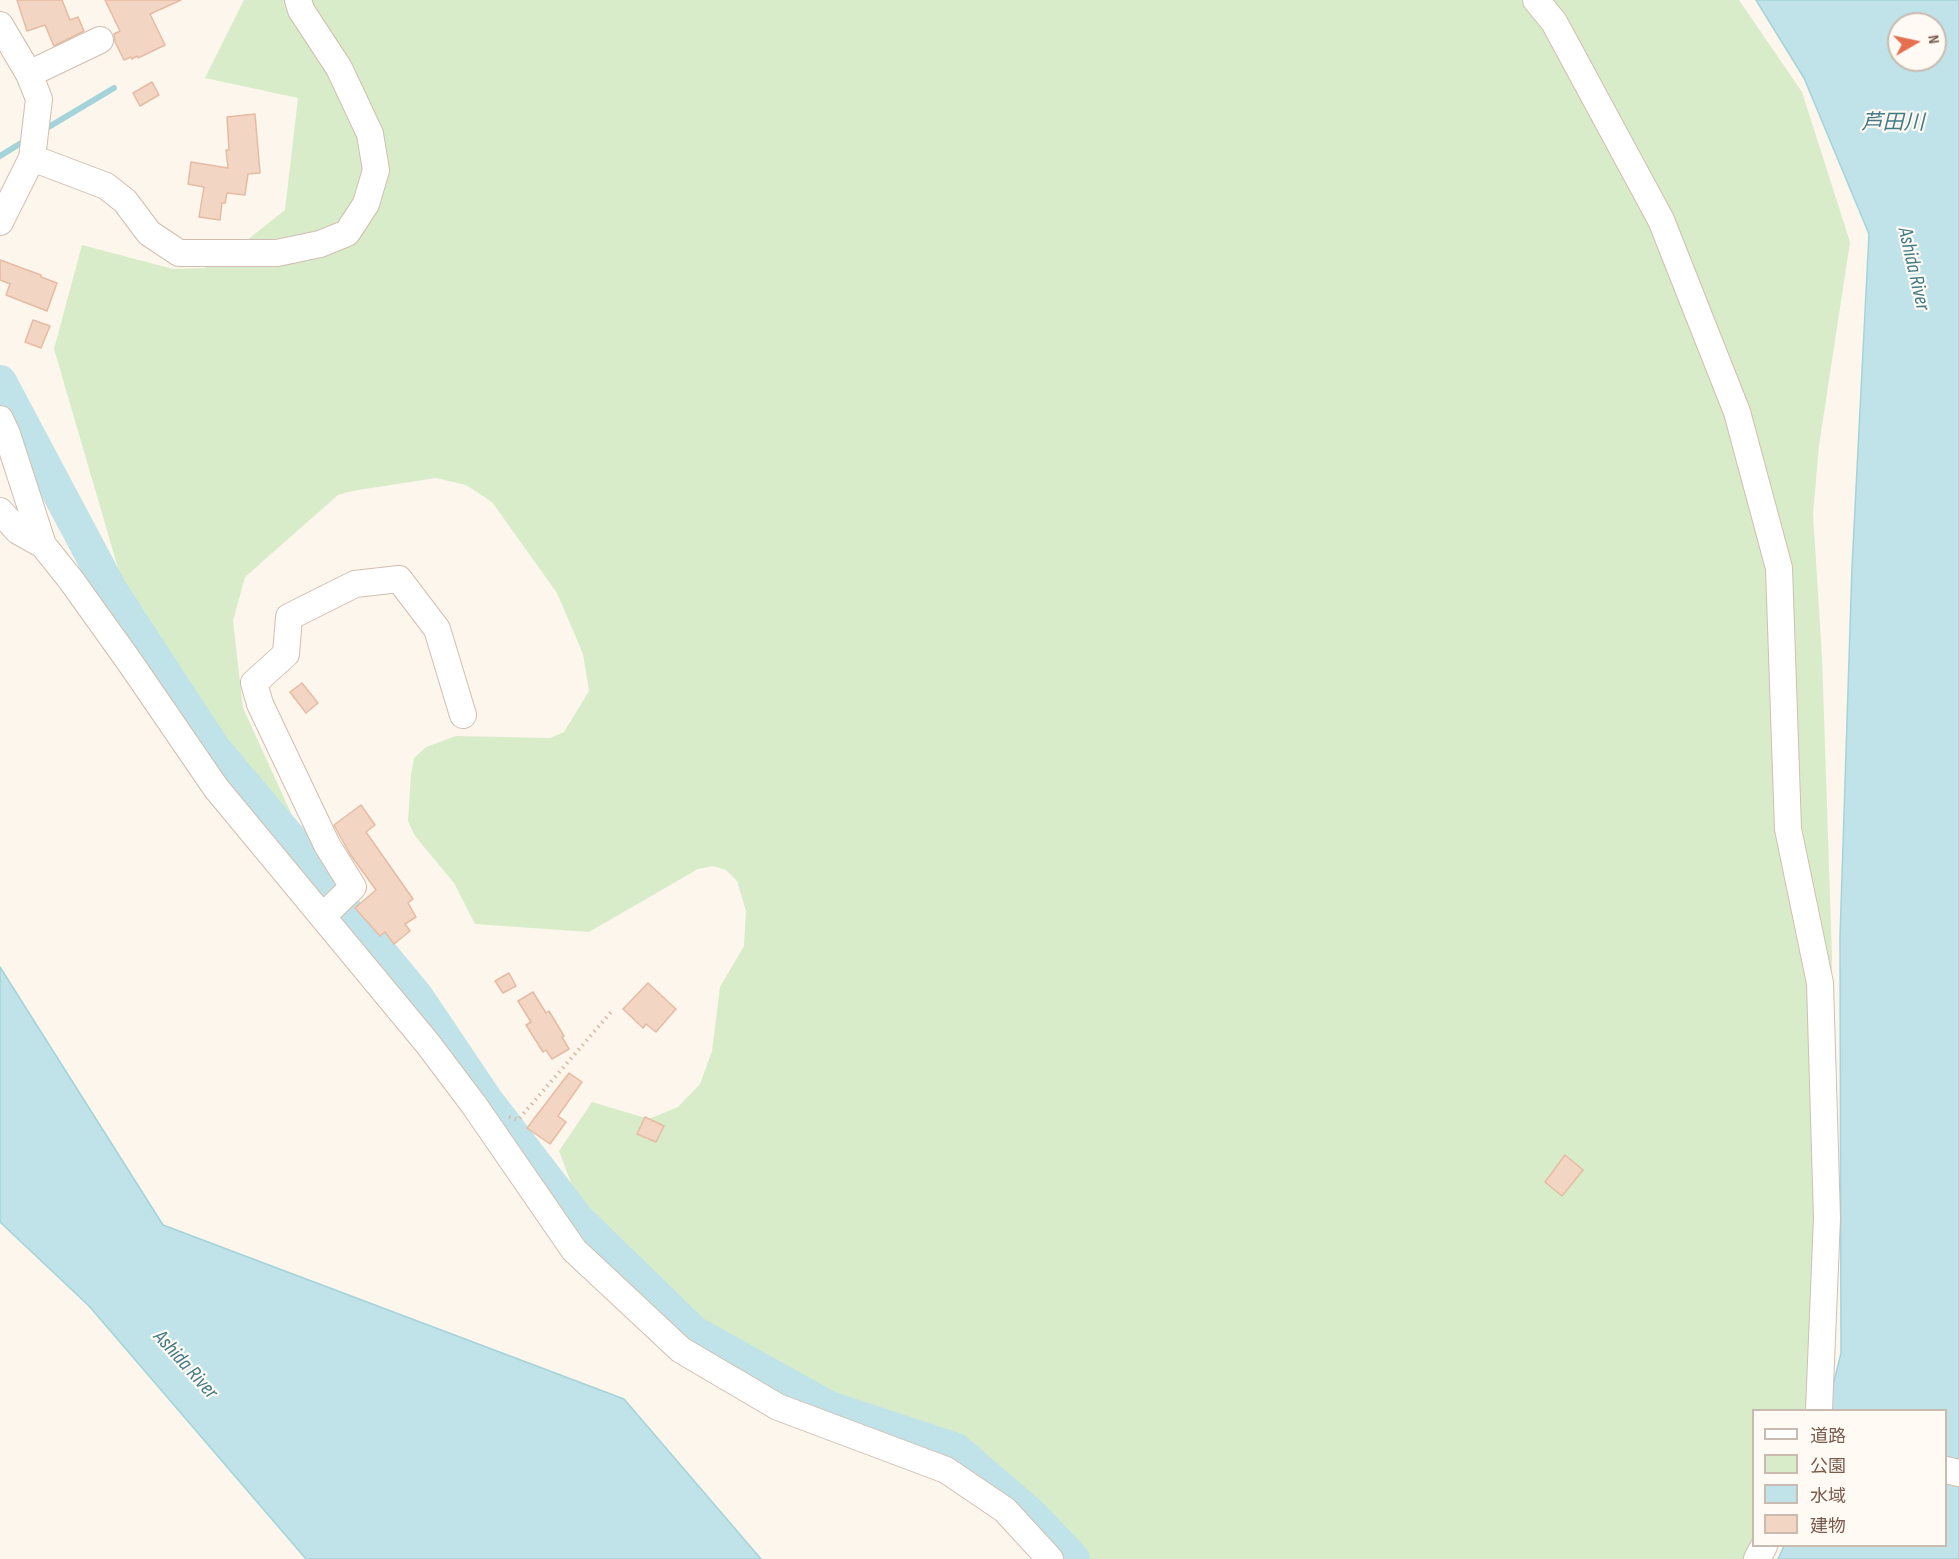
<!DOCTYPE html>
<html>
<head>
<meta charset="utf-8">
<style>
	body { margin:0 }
	#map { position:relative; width:1959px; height:1559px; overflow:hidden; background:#fdf6ec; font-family:"Sofia Sans Condensed","Noto Sans JP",sans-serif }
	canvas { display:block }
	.legend { position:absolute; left:1752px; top:1409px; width:195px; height:138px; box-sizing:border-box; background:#fffaf3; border:2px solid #cabbb1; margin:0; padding:8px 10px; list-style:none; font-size:18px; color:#7a5c4d }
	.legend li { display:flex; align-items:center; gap:12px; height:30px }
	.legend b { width:30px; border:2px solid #cabbb1 }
	.north { position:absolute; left:1887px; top:12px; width:60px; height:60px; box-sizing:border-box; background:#fffaf3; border:2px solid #cabbb1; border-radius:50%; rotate:81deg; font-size:16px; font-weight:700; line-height:24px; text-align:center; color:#7a5c4d }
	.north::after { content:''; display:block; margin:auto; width:21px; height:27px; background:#e76f51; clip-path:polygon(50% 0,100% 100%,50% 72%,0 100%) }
</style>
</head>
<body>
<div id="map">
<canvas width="1959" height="1559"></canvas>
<ul class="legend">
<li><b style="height:8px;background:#fff"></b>道路</li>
<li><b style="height:16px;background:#d8ecc9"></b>公園</li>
<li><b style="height:16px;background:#bfe3e8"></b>水域</li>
<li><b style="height:16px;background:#f3d5c3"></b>建物</li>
</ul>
<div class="north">N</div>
</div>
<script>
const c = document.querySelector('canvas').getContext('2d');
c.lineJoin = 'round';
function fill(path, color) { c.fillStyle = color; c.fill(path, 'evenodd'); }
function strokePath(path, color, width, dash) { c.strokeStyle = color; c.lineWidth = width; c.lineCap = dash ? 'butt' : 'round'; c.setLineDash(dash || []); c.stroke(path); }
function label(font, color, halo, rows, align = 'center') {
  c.font = font + ' "Sofia Sans Condensed","Noto Sans JP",sans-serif'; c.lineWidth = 4.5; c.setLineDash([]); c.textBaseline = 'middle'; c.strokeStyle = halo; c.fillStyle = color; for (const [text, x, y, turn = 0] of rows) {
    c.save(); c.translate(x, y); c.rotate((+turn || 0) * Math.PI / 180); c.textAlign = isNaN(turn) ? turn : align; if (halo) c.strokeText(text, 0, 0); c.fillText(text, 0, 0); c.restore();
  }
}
const green = new Path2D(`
	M244,0h1495l63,92 48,150 -31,204 -6,68 9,142 10,301 -7,400 -16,53h-55v136l8,13h-681l-112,-107 -184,-73 -73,-40 -138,-148 -15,-40 33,-49 57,17 29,-12 22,-23 12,-33 8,-64 24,-41 2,-35 -9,-30 -11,-11 -13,-4 -15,3 -109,63 -114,-8 -21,-41 -39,-47 -7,-15 3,-46 3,-17 12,-11 30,-11 94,2 14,-6 25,-41 -6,-37 -26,-61 -65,-91 -26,-17 -30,-7 -84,13 -14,4 -93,82 -12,44 10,87 63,138 -23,15 -160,-276 -69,-236 28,-104 91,24 31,-1 14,-5 67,-53 13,-112 -93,-20z`);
const water = new Path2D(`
	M1756,0h203v1559h-181l6,-13h162v-136h-119l14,-57 -1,-416 12,-370 17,-333 -65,-156zM1899,24h36v36h-36z
	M0,967l163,258 461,174 137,160h-455l-217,-253 -89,-84z`);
const stream = new Path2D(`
	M42,131l72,-43
	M0,156l26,-16`);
const river = new Path2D(`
	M0,382l111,209 103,158 82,97 30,41 90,109 70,104 92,120 115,112 136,76 127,42 73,63 44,46`);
const building = new Path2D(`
	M17,0h45l8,20 8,-3 6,14 -30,15 -9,-21 -18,6z
	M105,0h76l-31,14 15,31 -27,13 -1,-2 -5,3 -1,-2 -7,3 -9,-18 -1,-8 6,-3z
	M152,82l7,13 -19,11 -7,-13z
	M255,114l5,59 -12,1 -3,21 -18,-2 -2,10h-3l-2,17 -21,-3 5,-30 -16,-3 3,-22 37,6 -2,-18h3l-2,-33z
	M0,260l41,15v2l16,6 -10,28 -41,-16 4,-11 -10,-4z
	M33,320l17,6 -9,22 -16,-6z
	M302,683l16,20 -12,10 -16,-21z
	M361,805l14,20 -9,7 47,67 -5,4 8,14 -11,7 5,7 -16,13 -9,-12 -5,4 -25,-28 21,-18 -26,-36 -16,-29z
	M509,973l7,13 -13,7 -8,-12z
	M648,983l28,26 -20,23 -10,-8 -3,4 -20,-19z
	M533,992l13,21 3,-2 15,25 -2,1 7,12 -17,10 -6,-9 -3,2 -17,-27 5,-3 -13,-21z
	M569,1073l13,9 -24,34 8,6 -16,22 -23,-16z
	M645,1117l19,9 -8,16 -19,-8z
	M1565,1155l18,15 -21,26 -17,-14z`);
const path = new Path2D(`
	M509,1117l9,3 93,-108`);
const minor = new Path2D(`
	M1536,0l18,22 107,198 76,192 42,156 9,261 32,154 7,235 -8,192
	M0,25l29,49 10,25 -7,59 -32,64
	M29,74l71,-34
	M32,158l74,28 19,15 24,32 30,20h98l43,-9 27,-11 19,-29 10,-34 -6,-36 -31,-66 -38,-58 -3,-10
	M0,419l7,15 36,111
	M0,511l18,20 25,14 28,35 58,81 87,127 212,256 46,61 100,145 107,100 97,57 168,63 59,40 45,49
	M323,916l30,-29 -26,-42 -67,-141 -6,-21 32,-29 3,-37 66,-33 44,-5 38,50 26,86
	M1946,1470l13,3
	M1757,1559l7,-13`);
const waterNames = [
	["芦田川",1893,124],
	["Ashida River",1913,269,77],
	["Ashida River",185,1365,48]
];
fill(green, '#d8ecc9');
fill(water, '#bfe3e8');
strokePath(water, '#a5d3da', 1.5);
strokePath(stream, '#a5d3da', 6);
strokePath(river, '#bfe3e8', 34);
fill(building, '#f3d5c3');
strokePath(building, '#e6bba3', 1.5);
strokePath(minor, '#d1beb0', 28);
strokePath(path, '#d9b8a5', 4, [1.5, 4.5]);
strokePath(minor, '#fff', 26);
label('italic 21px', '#437c86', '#fffaf3', waterNames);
</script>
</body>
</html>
